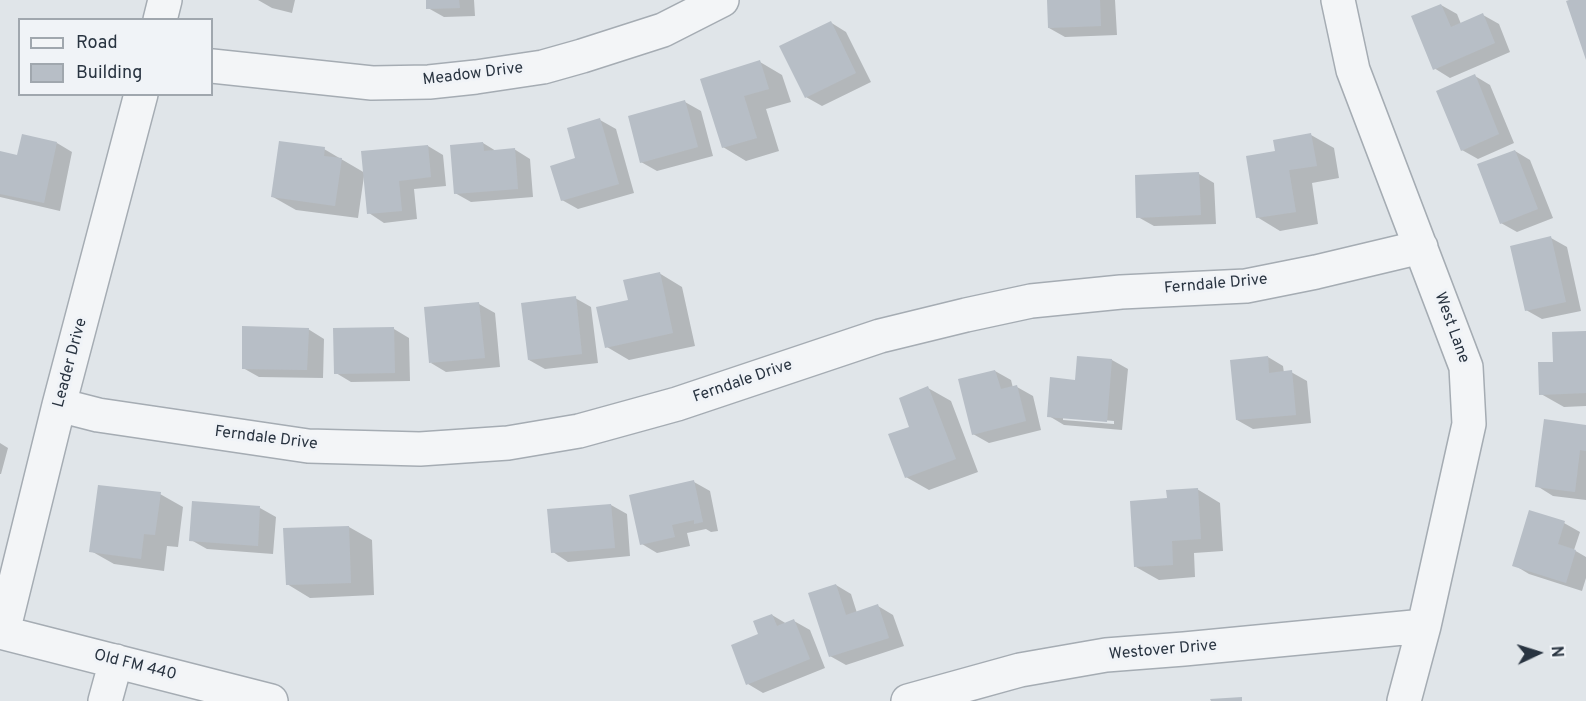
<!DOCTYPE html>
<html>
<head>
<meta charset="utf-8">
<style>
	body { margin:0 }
	#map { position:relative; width:1586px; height:701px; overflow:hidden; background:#e0e5e9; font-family:Overpass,sans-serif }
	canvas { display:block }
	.legend { position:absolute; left:18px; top:18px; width:195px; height:78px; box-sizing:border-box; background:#f0f3f7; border:2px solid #a0a7ae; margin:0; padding:8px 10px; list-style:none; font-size:18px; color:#293441 }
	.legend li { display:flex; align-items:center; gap:12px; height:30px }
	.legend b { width:30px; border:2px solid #a0a7ae }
	.north { position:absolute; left:1508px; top:623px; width:60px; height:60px; -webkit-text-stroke:4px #f0f3f7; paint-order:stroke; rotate:86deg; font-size:16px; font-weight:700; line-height:24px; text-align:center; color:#293441 }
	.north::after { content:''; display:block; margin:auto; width:21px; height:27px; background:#293441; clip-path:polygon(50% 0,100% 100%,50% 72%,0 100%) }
</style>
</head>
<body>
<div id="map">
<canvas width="1586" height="701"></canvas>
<ul class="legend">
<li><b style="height:8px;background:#f3f5f7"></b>Road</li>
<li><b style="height:16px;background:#b7bec6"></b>Building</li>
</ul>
<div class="north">N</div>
</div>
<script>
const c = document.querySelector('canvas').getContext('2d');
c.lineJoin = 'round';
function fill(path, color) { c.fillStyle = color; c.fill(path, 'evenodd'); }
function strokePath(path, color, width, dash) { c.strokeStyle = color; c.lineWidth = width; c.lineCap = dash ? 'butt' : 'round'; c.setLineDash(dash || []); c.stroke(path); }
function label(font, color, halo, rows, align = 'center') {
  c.font = font + ' Overpass,sans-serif'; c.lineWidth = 6; c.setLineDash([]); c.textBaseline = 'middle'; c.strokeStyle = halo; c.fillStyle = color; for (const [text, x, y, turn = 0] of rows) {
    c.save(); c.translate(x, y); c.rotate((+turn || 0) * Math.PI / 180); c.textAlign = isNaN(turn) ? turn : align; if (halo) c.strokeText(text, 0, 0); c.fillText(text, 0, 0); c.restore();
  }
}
const shadow = new Path2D(`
	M258,0h37l-3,13 -20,-5z
	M427,0h47l1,16 -31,1 -16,-9z
	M1048,0h67l2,35 -52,2 -16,-9z
	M1441,5l16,9 4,10 22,-9 16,9 11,28 -60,26 -16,-10z
	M830,22l16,10 25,50 -49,24 -16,-9z
	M760,62l22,13 9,27 -25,7 13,42 -33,10 -23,-14 -21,-67z
	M1475,76l15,9 24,58 -36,16 -16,-9z
	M685,102l16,9 12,45 -56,15 -16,-9z
	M600,120l16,9 18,64 -56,16 -16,-9 15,-41z
	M1311,135l23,13 5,30 -27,5 6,41 -38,7 -23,-14 19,-64z
	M57,143l15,9 -12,59 -60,-14v-44l18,4z
	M483,143l13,8 18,-2 16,10 3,38 -62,5 -16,-9z
	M428,146l15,9 3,31 -32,3 3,30 -33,4 -15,-10 -5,-37 -6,42 -62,-8 -23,-13 51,-48 41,24z
	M1515,151l15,9 23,58 -36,14 -16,-9z
	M1199,174l15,9 2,41 -62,2 -16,-9z
	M1551,238l16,9 14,64 -39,8 -16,-9z
	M659,273l23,14 13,59 -66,14 -22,-13z
	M575,298l16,9 7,56 -53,6 -16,-9z
	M479,304l16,9 5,54 -54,5 -15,-9z
	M308,329l16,10 -1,39 -64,-1 -16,-9z
	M394,329l15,9 1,43 -59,1 -15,-9z
	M1586,332v74l-22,1 -23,-13 14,-31z
	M1268,357l15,9 1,7 7,-1 16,9 4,42 -58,6 -16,-9z
	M1112,360l16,9 -6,61 -58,-5 -15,-9 27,-35zM1063,417l51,4v3l-51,-4z
	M995,371l16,9 2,8 4,-1 16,9 8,34 -52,13 -16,-9z
	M928,388l23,13 27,71 -49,18 -23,-13 5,-49z
	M1586,426v74l-33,-4 -16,-10z
	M0,443l8,5 -7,26h-1z
	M694,482l16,9 8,40 -7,1 -5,-3 -19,4 3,13 -33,7 -15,-9z
	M1197,489l23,14 3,48 -29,2 1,24 -36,3 -23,-13 32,-67z
	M160,494l23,13 -5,40 -11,-1 -3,25 -50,-7 -23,-13z
	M611,505l16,9 3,42 -62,6 -15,-10z
	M260,508l16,9 -3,37 -66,-5 -16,-9z
	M1564,523l16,9 -6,18 12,7v21l-4,13 -53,-17 -15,-9z
	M349,527l23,13 2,55 -64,3 -23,-14 -2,-55z
	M836,585l15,9 6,19 21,-7 15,9 11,31 -58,19 -16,-9z
	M772,615l15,9 7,-3 16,9 15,38 -62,25 -15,-9 12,-49z`);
const building = new Path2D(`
	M426,0h33l1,8 -34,1z
	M1047,0h53l1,26 -53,2z
	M1569,0h17v60l-20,-59z
	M1441,4l10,23 32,-14 12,30 -62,27 -22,-54z
	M831,21l25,52 -51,25 -26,-52z
	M760,60l9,29 -25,7 13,42 -35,10 -22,-69z
	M1475,74l24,60 -38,17 -25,-60z
	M685,100l13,47 -58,16 -12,-47z
	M600,118l19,66 -58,17 -11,-35 25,-8 -8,-30z
	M1311,133l6,33 -28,4 7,42 -40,6 -10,-62 29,-5 -2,-11z
	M22,134l35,8 -13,61 -44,-9v-43l17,4z
	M279,141l46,6 -1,9 18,2 -7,48 -64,-9z
	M483,142l1,9 31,-3 3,41 -64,5 -4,-49z
	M428,145l3,32 -32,4 3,30 -35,3 -6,-63z
	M1515,150l23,59 -38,15 -23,-60z
	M1199,172l2,43 -65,3 -1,-43z
	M1551,236l15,66 -41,9 -15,-65z
	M660,272l13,61 -68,15 -9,-41 32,-7 -5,-20z
	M576,296l6,58 -54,6 -7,-57z
	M479,302l6,56 -56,5 -5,-56z
	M242,326l67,2 -2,42 -65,-1z
	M394,327l1,46 -61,1 -1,-46z
	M1586,331v62l-47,2 -1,-33h15l-1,-30z
	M1077,356l35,3 -5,63 -60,-5 3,-40 25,3z
	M1268,356l1,17 23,-3 4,45 -60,5 -6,-60z
	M995,370l6,19 16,-4 9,36 -54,14 -14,-56z
	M928,386l28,73 -51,19 -17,-44 21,-7 -10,-29z
	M1544,419l42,6v26l-6,-1 -5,42 -40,-5z
	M694,480l9,42 -9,2v-4l-22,5 3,12 -35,8 -11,-50z
	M98,485l63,7 -6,43 -11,-1 -3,25 -52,-7z
	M1198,488l3,51 -29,2 1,24 -39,2 -4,-66 37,-3 -1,-8z
	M192,501l68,5 -2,40 -69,-5z
	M611,504l4,44 -64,5 -4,-44z
	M1529,510l36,11 -7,23 18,6 -10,33 -54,-17z
	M349,526l2,57 -65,2 -3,-57z
	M836,584l10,31 32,-11 11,34 -60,19 -21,-64z
	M772,614l5,12 17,-7 16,40 -64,26 -15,-40 27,-11 -5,-13z
	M1242,697v4h-31l-1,-2z`);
const minor = new Path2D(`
	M1338,0l15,70 113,297 3,57 -45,202 -20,75
	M160,20l5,-20
	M212,66l160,17 57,-1 47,-5 67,-10 39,-11 81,-26 59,-30
	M59,405l39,10 210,31 112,3 88,-6 71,-12 98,-27 203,-68 86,-21 65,-14 90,-9 125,-6 70,-14 105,-25
	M0,632l271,69
	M3,632l56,-227 82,-311
	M105,701l11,-40
	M908,701l112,-31 86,-15 78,-6 240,-23`);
const streetNames = [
	["Meadow Drive",473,75,-7],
	["Ferndale Drive",1216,285,-5],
	["West Lane",1451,328,70],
	["Leader Drive",71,363,-75],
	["Ferndale Drive",743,382,-19],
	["Ferndale Drive",266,439,7],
	["Westover Drive",1163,651,-5],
	["Old FM 440",135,666,14]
];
fill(shadow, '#0003');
fill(building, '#b7bec6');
strokePath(minor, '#a5acb3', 36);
strokePath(minor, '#f3f5f7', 33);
label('16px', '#293441', '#f0f3f7', streetNames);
</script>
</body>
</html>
